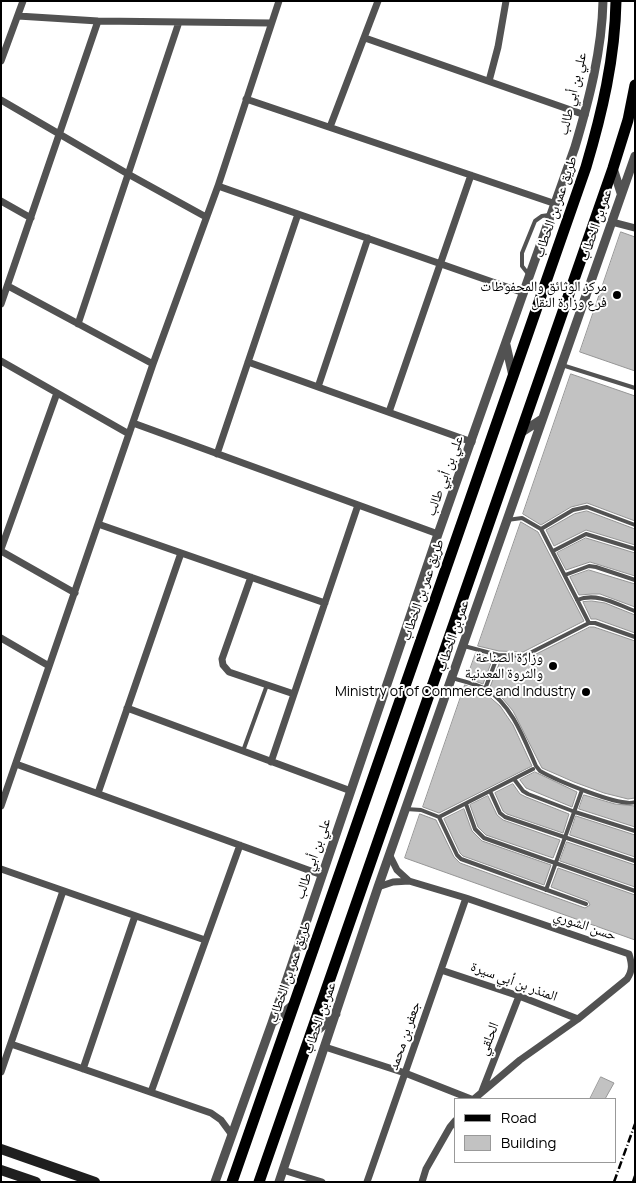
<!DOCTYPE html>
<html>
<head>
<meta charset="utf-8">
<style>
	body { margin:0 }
	#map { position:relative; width:636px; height:1183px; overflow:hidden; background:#fff; font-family:Manrope,sans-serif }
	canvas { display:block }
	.frame { position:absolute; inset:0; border:2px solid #000; pointer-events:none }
	.legend { position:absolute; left:454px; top:1098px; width:162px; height:65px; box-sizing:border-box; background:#fff; border:1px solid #999; margin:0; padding:6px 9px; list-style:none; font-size:15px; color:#000 }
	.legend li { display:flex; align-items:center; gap:10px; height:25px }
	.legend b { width:25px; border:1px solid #999 }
</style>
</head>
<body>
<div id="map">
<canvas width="636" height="1183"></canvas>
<div class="frame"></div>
<ul class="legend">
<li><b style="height:6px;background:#000"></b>Road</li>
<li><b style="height:14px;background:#c2c2c2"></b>Building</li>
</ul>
</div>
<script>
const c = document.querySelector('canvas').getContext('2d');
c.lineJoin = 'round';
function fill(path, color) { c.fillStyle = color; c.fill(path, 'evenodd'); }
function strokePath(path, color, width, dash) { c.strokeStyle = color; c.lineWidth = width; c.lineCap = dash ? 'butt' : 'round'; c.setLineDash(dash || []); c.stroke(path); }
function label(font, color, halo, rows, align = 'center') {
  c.font = font + ' Manrope,"Noto Naskh Arabic",sans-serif'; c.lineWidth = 4; c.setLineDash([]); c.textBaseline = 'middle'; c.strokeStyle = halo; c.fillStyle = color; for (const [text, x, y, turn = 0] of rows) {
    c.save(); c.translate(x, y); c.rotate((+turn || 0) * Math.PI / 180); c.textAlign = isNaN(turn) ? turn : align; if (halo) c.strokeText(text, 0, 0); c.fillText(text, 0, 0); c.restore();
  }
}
const building = new Path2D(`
	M621,232l14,5v134l-55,-19z
	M571,374l64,22v125l-48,-18 -16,4 -30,18 -18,-11z
	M587,511l48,18v16l-49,-15 -32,16 -8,-16 28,-16z
	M521,522l17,10 46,89 -61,31 -24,-1 -21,-5z
	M586,538l49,15v23l-45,-14 -24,8 -9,-17z
	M589,570l46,14v23l-35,-13h-8l-13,1 -9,-18z
	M592,601l13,2 30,12v18l-39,-14h-5l-8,-17z
	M590,627h4l41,14v157l-7,1 -24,-6 -30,-11 -32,-14 -29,-57 -15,-18 -8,-6 11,-28h25z
	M476,653l17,5 -10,26 -16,-6z
	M465,685l20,8 15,13 13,19 19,41 -93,47 -16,-6z
	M535,772l42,20 -5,15 -46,-19 -6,-8z
	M513,784l7,10 6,3 43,17 -6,19 -56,-19 -4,-3 -8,-18z
	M584,795l31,9 20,2v21l-56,-18z
	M488,796l9,19 6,5 57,20 -7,18 -67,-23 -8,-8 -8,-22z
	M464,809l8,22 10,10 69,24 -7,20 -81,-29 -3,-3 -16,-34z
	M420,814l16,6 18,37 6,6 125,45 5,-3 -2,-4 -37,-14 7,-19 77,27v45l-230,-82z
	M576,816l59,19v22l-65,-22z
	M567,842l68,23v22l-75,-26z
	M601,1077l13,6 -9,16h-15z`);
const service = new Path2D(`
	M529,275l-7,-9v-13l13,-32 7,-5 7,-1
	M562,365l73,23
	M507,520l15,-2 19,11 32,-19 14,-3 48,18
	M541,529l48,94
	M553,551l33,-17 49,15
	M565,575l24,-9 7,1 39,13
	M577,600c20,-8 39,4 58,11
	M464,646l34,9 26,1 65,-33h6l40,14
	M452,678c11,3 24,6 34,11 26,16 38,50 50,77l4,5c14,8 81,37 95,31
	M485,689l13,-34
	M243,751l24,-66
	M514,779l9,12 5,3 47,18 60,19
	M490,791l10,22 5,4 130,44
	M466,804l9,25 9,9 151,53
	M406,809l15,1 18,7 94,-48
	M439,817l18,38 4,4 125,45
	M546,890l36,-100`);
const minor = new Path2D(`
	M18,16l80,5 173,2
	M365,38l220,77
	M1,61l22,-60
	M489,81l9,-34 8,-46
	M246,99l310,105
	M1,100l127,74 78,43
	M330,127l48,-126
	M218,186l306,107
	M1,201l30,17
	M612,222l23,6
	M8,286l145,78
	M1,304l97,-283
	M78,324l101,-302
	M1,361l128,73
	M248,362l224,80
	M318,387l50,-149
	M389,412l82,-237
	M133,423l305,111
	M217,454l81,-240
	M98,524l227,79
	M1,549l56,-156
	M1,551l74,42
	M251,577l-29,82 1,6 6,7 65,22
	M1,638l48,28
	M127,708l224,83
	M271,762l87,-257
	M16,764l306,111
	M98,793l83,-240
	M1,806l152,-442 65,-178 61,-185
	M390,856l7,14 12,11 57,17 163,56c3,10 4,16 -2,25l-49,40 -58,41 -46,39
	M1,869l204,71
	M378,887l15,-5 16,-1
	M441,970l78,26 59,23
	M11,1044l200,69 10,7 11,15
	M325,1047l80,26 66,26
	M83,1069l52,-153
	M1,1072l62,-181
	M482,1091l37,-95
	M151,1092l89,-247
	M283,1170l39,12
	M367,1182l99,-284
	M422,1182l4,-13 24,-42 5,-6`);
const tertiary = new Path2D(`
	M613,168l8,25
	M506,345l7,31
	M522,432l20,-13
	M272,1023l22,-19
	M310,1037l26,-23
	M215,1182l57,-159 166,-489 137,-387c14,-47 27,-97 28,-146
	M279,1182l99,-295 257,-731`);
const secondary = new Path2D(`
	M1,1149l94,33
	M1,1170l35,12`);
const primary = new Path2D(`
	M232,1182l354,-1015c16,-54 29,-109 30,-166
	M259,1182l354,-1014 15,-48 7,-35`);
const rail = new Path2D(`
	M614,1182l21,-58
	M633,1182l2,-6`);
const markers = [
	[617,295,5,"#000"],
	[553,666,5,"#000"],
	[586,692,5,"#000"]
];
const streetNames = [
	["علي بن أبي طالب",573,94,-77],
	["طريق عمر بن الخطاب",556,207,-71],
	["عمر بن الخطاب",596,225,-71],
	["علي بن أبي طالب",445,476,-70],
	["طريق عمر بن الخطاب",423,590,-71],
	["عمر بن الخطاب",453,636,-71],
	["علي بن أبي طالب",313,859,-71],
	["حسن الشوري",585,926,19],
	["طريق عمر بن الخطاب",290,972,-71],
	["المنذر بن أبي سيرة",514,982,20],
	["عمر بن الخطاب",320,1018,-71],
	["جعفر بن محمد",405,1036,-71],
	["الحلقي",489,1039,-69]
];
const poiNames = [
	["مركز الوثائق والمحفوظات",607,287],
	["فرع وزارة النقل",607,303],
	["وزارة الصناعة",543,658],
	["والثروة المعدنية",543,674],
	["Ministry of of Commerce and Industry",576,692]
];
fill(building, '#c2c2c2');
strokePath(building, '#969696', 1);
strokePath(service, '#525252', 4);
strokePath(minor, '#525252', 7);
strokePath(tertiary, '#525252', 9);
strokePath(secondary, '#1f1f1f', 10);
strokePath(primary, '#000', 11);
strokePath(rail, '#000', 2.5, [8, 2.5, 1, 2.5]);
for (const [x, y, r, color] of markers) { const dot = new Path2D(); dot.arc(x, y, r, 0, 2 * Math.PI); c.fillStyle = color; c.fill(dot); strokePath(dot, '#fff', 2); }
label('14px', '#000', '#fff', streetNames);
label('14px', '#000', '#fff', poiNames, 'right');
</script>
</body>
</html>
